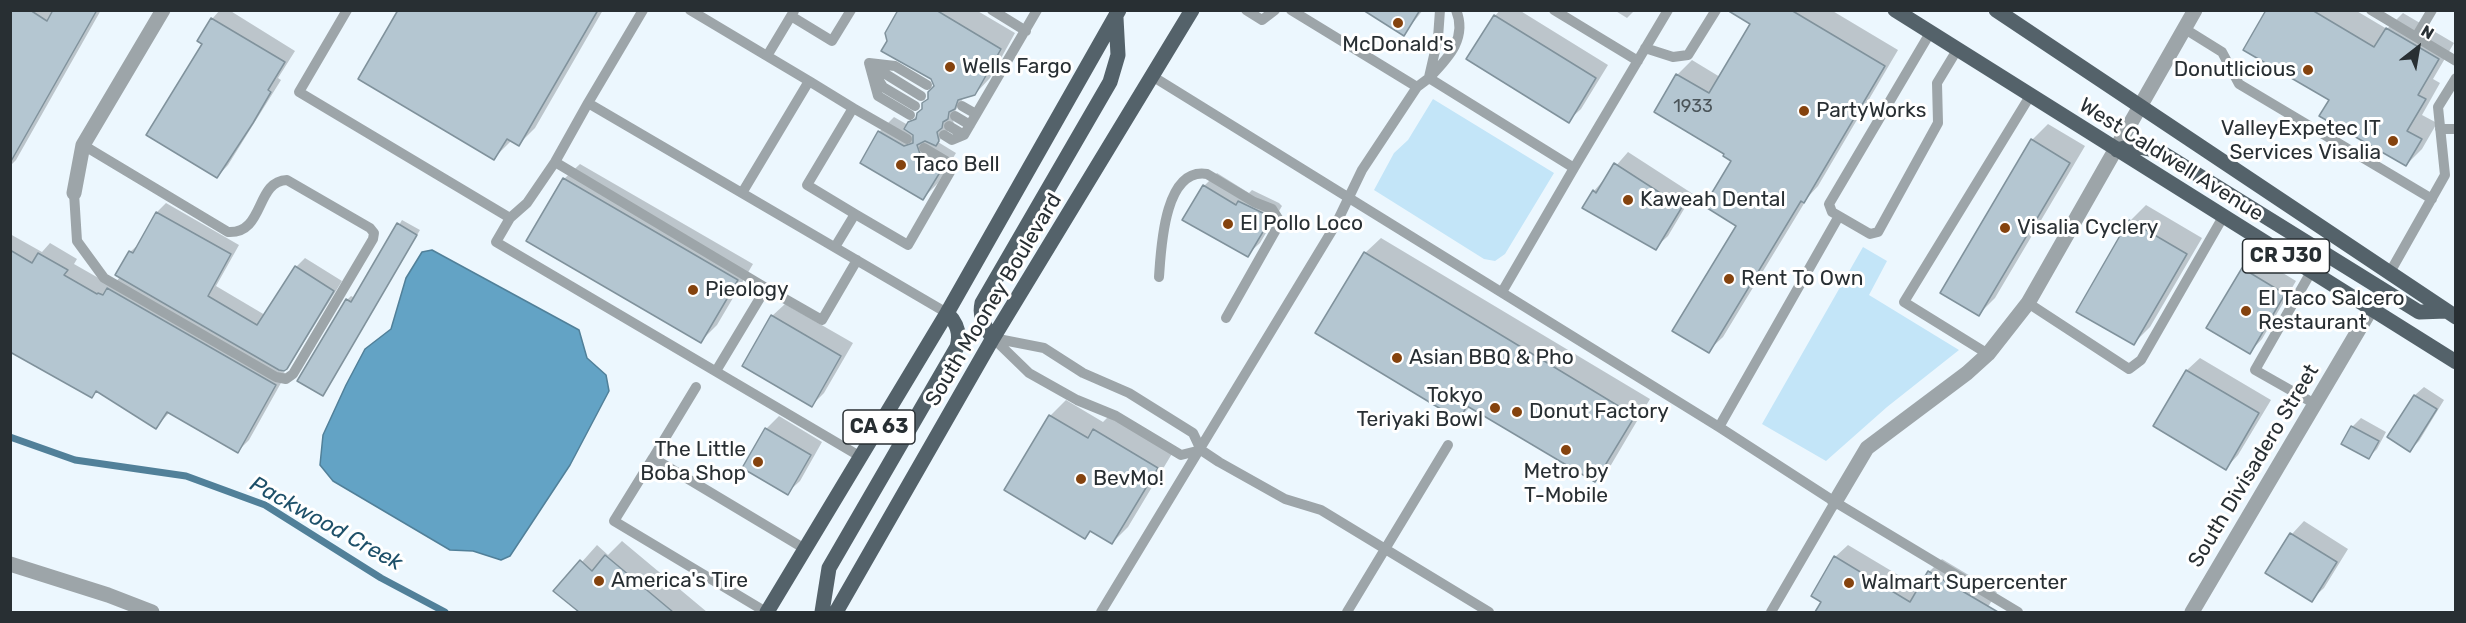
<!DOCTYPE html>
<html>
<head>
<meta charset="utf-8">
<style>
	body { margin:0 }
	#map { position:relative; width:2466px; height:623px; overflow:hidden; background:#ecf7fe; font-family:Rubik,sans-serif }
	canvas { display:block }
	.frame { position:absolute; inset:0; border:12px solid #282f33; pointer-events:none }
	.north { position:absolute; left:2388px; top:18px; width:60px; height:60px; -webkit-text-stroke:4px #fff; paint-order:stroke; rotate:31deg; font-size:16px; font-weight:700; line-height:24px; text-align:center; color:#282f33 }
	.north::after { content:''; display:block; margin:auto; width:21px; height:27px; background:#282f33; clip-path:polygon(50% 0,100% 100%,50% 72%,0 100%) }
</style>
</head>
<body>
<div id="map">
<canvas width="2466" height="623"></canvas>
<div class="frame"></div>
<div class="north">N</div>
</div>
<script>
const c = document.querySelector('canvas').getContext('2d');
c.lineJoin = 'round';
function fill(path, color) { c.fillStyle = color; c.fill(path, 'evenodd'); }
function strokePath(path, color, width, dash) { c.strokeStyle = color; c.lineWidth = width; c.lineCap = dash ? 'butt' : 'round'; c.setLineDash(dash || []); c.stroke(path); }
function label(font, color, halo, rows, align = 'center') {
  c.font = font + ' Rubik,sans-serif'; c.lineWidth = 6; c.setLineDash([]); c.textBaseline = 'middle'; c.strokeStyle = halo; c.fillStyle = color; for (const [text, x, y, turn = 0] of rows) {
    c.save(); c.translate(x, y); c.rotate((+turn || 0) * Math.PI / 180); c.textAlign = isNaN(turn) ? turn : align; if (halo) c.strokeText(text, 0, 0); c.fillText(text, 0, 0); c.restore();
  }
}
const green = new Path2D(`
	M1433,99l121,74 -49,81 -10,7 -11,-2 -110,-69 20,-37 14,-13z
	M1863,247l24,14 -18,34 90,55 -72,57 -61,54 -64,-37z`);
const water = new Path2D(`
	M432,250l147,80 8,28 19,17 3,16 -39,74 -60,91 -9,4 -28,-9 -23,-1 -117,-69 -13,-16 3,-30 23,-50 19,-36 26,-20 15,-51 16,-26z`);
const shadow = new Path2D(`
	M10,10h91l-85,150 -6,6z
	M220,10h9l66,41 -17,27 3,2 -53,85 -11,12 -13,-134 -5,-3 13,-21z
	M400,10h203l-68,118 -16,16 -7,-4 -18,18z
	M899,10h77l39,23 -25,45 -15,16 -11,3 -12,19 2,8 -16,18 18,11 -18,30 -15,15 -44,-66 15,-15 14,8 15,-16 13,-23 -4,-9 -44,-36z
	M1366,10h57l-19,24z
	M1500,10h19l89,55 -27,44 -13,12 -73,-105z
	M1614,10h21l-8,8z
	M1745,10h86l67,40 -80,136 -10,11 -85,140 -15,14 30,-126 -5,-65 -56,-85 15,-15 28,17 32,-54z
	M2268,10h87l32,19 16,-16 51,30 -21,36 7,4 -18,32 15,8 -15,26 -16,16 -75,-66z
	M2048,124l37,22 -90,152 -16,16 53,-174z
	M1628,152l65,42 -25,42 -13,12 -61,-57z
	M580,164l173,100 -36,61 -16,16 -137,-162z
	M1217,173l32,20 3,-3 27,13 3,3 -22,37 -13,12 -43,-69z
	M166,203l73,42 -23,41 49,29 31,-48 9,-9 37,23 -49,79 -11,11 4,3 -37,66 -11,11 -68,-39 -14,15 -59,-37 -5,6 -82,-45v-117l32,18 8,-9 27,16 -3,5 35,20 4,1 7,-8 -3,-2 13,-23 10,-9 17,-31z
	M2146,205l56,33 -52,89 -16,16 -4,-122z
	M402,220l18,10 -97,164 -24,-14 48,-80 4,-4 4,2z
	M1381,238l269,161 -39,66 -16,15 -124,-74 -12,12 -94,-165z
	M2255,256l41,25 -34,58 -12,13 -7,-83z
	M785,304l68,39 -29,50 -12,12 -40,-89z
	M2200,358l71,42 -33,55 -12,13 -71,-42 32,-56z
	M2424,387l20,13 -25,41 -9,9 -21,-14 26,-41z
	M1066,400l37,22 8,-8 62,38 -45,75 -16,16 -21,-13 -6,7 -79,-48 44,-73z
	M779,416l43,26 -22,39 -13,12 -43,-26 22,-38z
	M2361,418l25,14 -9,17 -8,8 -26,-14 9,-16z
	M2304,521l44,28 -24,39 -13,12 -44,-27 25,-39z
	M622,541l85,71h-126l-25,-21 41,-46 11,10z
	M1848,545l72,43 9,-16 13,-13 55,33 -12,20h-169l7,-11 12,-44z`);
const stream = new Path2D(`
	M10,437l65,23 111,16 79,29 116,73 64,34`);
const building = new Path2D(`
	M10,10h20l17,11 6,-11h44l-87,153z
	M398,10h200l-79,136 -12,-7 -13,21 -136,-81z
	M898,10h38l65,39 -26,46 -17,5 -3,9 -6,3 -1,7 -5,3 -1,6 -5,4 2,9 -3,5 -11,-5 -8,4 3,9 22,15 -19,31 -63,-37 18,-32 26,15 9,-3v-8l-9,-6 4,-7 8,-3 1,-6 5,-4v-6l6,-4v-7l6,-6 -3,-7 -50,-28 6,-10 -2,-8z
	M1363,10h57l-16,26z
	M1727,10h64l94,56 -81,137 -3,-2 -92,152 -37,-22 64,-105 -32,-20 27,-45 -8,-5 1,-2 -70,-42 22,-38 33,19 41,-69z
	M2266,10h46l62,37 12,-19 53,31 -21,36 8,4 -19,32 15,8 -16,27 -87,-50 10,-16 -86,-50z
	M1494,15l102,63 -27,45 -103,-64z
	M211,18l74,44 -17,28 3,2 -18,31 -36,55 -71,-43 56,-91 -5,-3z
	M2031,139l39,24 -91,153 -39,-23z
	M1614,163l68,44 -26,43 -74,-42 11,-18 3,3z
	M563,178l175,102 -37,63 -175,-102z
	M1203,185l33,20 2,-4 29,14 3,5 -22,37 -66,-37z
	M156,212l75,42 -23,42 49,29 38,-59 39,25 -47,78 -3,2 -5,-1 -164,-95 14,-24 4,2z
	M2129,220l58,34 -53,91 -58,-33z
	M397,223l20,12 -94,161 -26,-15 49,-82 5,3z
	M10,250l22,13 6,-10 30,17 -4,5 33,19 1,-1 5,2 4,-7 169,97 -38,68 -71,-41 -11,17 -60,-38 -4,7 -82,-46z
	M1364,252l271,164 -40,66 -128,-76 -8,14 -144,-87z
	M2242,268l43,26 -35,60 -44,-26z
	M771,315l70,41 -29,51 -70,-41z
	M2186,370l73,43 -33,57 -73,-44z
	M2414,395l23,14 -27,43 -23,-15z
	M1049,415l39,23 5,-9 65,39 -46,76 -22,-13 -5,8 -81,-49z
	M2351,426l28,15 -10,18 -28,-15z
	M765,428l46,27 -23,40 -46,-27z
	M2290,533l47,29 -25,40 -47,-29z
	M605,555l68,57h-94l-26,-21 27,-31 12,11z
	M1834,556l76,46 18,-31 70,41h-183l6,-10 -10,-6z`);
const service = new Path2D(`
	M347,10l-48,82 211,126
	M643,10l-55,93 359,210
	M690,10l77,46
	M992,10l34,21
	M1246,10l16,10 13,-10
	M1291,10l126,77
	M1554,10l84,51
	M2371,10l85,51
	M794,11l-3,5 41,25 19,-31
	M2185,29l37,23 17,32 193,115
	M1930,33l-101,171 3,8 38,22 8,-2 60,-109 -1,-40 20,-33
	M2416,37l16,-27
	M1645,48l28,9 15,-2 28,-45
	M869,63l9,33 32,19
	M869,63l26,3 32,19
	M871,65l50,31
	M876,76l7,11 32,19
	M1152,76l567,351 116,75 183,110
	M1429,77l9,-39 2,-28
	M1429,78c18,-19 39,-39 27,-68
	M809,81l44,27 -46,77 48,29 -20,33
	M588,103l-33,59 -28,41 -17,15 -14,24 365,215
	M962,106l14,8
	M853,108l54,31
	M955,116l15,9
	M949,126l15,9
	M2440,129h16
	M944,135l8,5 12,-5 73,-125
	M555,162l211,126
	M1574,168l94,-158
	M74,193l3,48 27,37 172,99 10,2 7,-5 80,-135 1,-6 -4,-5 -83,-48c-32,1 -22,54 -59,52l-145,-87
	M742,193l67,-112 -42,-25 24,-40
	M855,214l53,31 42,-73v-6l-4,-5 -22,-13
	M2311,272l-56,98 60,34
	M2389,274l56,-99 -7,-68 18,-29
	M1159,277c2,-28 5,-110 48,-103l47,28 18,7 7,11 -1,6 -52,92
	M2028,303l101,66 12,-9 82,-143
	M993,338l51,10 39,25 46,20 64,40 8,17 18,12 66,37 36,11 168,102
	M994,339l35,34 48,27 39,16 65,39 20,-5
	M1988,354l-84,-52 126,-206
	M716,371l50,-83 56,32 35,-60
	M1719,427l120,-211
	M653,458l43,-71
	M766,612l-152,-91 39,-63 152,91
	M1101,612l235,-388 26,-54 55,-83 12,-9 145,90 -72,124
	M1347,612l101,-167
	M1771,612l64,-110`);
const minor = new Path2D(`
	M74,193l9,-48 80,-135
	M1835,502l32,-54 100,-75 21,-19 40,-51 167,-293
	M2192,612l179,-303`);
const tertiary = new Path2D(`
	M10,564l98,31 44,17`);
const primary = new Path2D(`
	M1895,10l561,352
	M1996,10l460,307
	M2117,150c15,-5 28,-3 44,2l258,160 27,-1
	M993,338c-9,-10 -14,-21 -11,-35l128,-221 8,-27 -2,-37
	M767,612l180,-299 172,-303
	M822,612l7,-44 128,-221c4,-14 0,-24 -10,-34
	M836,612l157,-274 199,-328`);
const markers = [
	[1398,23,6,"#85430e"],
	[950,67,6,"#85430e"],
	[2308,70,6,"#85430e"],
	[1804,111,6,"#85430e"],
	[2393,141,6,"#85430e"],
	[901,165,6,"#85430e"],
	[1628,200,6,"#85430e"],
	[1228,224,6,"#85430e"],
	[2005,228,6,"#85430e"],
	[1729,279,6,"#85430e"],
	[693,290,6,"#85430e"],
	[2246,311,6,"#85430e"],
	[1397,358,6,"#85430e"],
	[1495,408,6,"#85430e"],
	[1517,412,6,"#85430e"],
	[1566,450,6,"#85430e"],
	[758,462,6,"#85430e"],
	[1081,479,6,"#85430e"],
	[599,581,6,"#85430e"],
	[1849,583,6,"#85430e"]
];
const numberNames = [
	["1933",1693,107]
];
const shields = [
	[2286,256,87],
	[879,427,72]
];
const shieldNames = [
	["CR J30",2286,256],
	["CA 63",879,427]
];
const poiNames = [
	["McDonald's",1398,45,"center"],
	["Wells Fargo",962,67],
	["Donutlicious",2296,70,"right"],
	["PartyWorks",1816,111],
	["ValleyExpetec IT",2381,129,"right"],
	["Services Visalia",2381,153,"right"],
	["Taco Bell",913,165],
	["Kaweah Dental",1640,200],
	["El Pollo Loco",1240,224],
	["Visalia Cyclery",2017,228],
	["Rent To Own",1741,279],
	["Pieology",705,290],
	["El Taco Salcero",2258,299],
	["Restaurant",2258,323],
	["Asian BBQ & Pho",1409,358],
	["Tokyo",1483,396,"right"],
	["Teriyaki Bowl",1483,420,"right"],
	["Donut Factory",1529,412],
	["The Little",746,450,"right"],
	["Boba Shop",746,474,"right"],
	["Metro by",1566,472,"center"],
	["T-Mobile",1566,496,"center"],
	["BevMo!",1093,479],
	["America's Tire",611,581],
	["Walmart Supercenter",1861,583]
];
const streetNames = [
	["West Caldwell Avenue",2171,160,32],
	["South Mooney Boulevard",994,300,-59],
	["South Divisadero Street",2254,466,-59]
];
const waterNames = [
	["Packwood Creek",326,524,29]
];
fill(green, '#c3e5f8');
fill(water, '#63a3c5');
strokePath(water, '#518099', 1.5);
fill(shadow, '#0003');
strokePath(stream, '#518099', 7);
fill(building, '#b4c6d1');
strokePath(building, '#80929c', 1.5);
strokePath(service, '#9da5a9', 10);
strokePath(minor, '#9da5a9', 15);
strokePath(tertiary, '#9da5a9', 15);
strokePath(primary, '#54626a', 15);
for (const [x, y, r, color] of markers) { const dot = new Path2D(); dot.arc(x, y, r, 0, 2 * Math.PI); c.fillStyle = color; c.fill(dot); strokePath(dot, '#fff', 2); }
label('18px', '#4b555a', null, numberNames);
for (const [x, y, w] of shields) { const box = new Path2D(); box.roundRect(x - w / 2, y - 17, w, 34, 4.5); c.fillStyle = '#fff'; c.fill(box); strokePath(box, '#282f33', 1.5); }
label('bold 20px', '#282f33', null, shieldNames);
label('21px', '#282f33', '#fff', poiNames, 'left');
label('21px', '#282f33', '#fff', streetNames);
label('italic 22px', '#1e5069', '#fff', waterNames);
</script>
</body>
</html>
